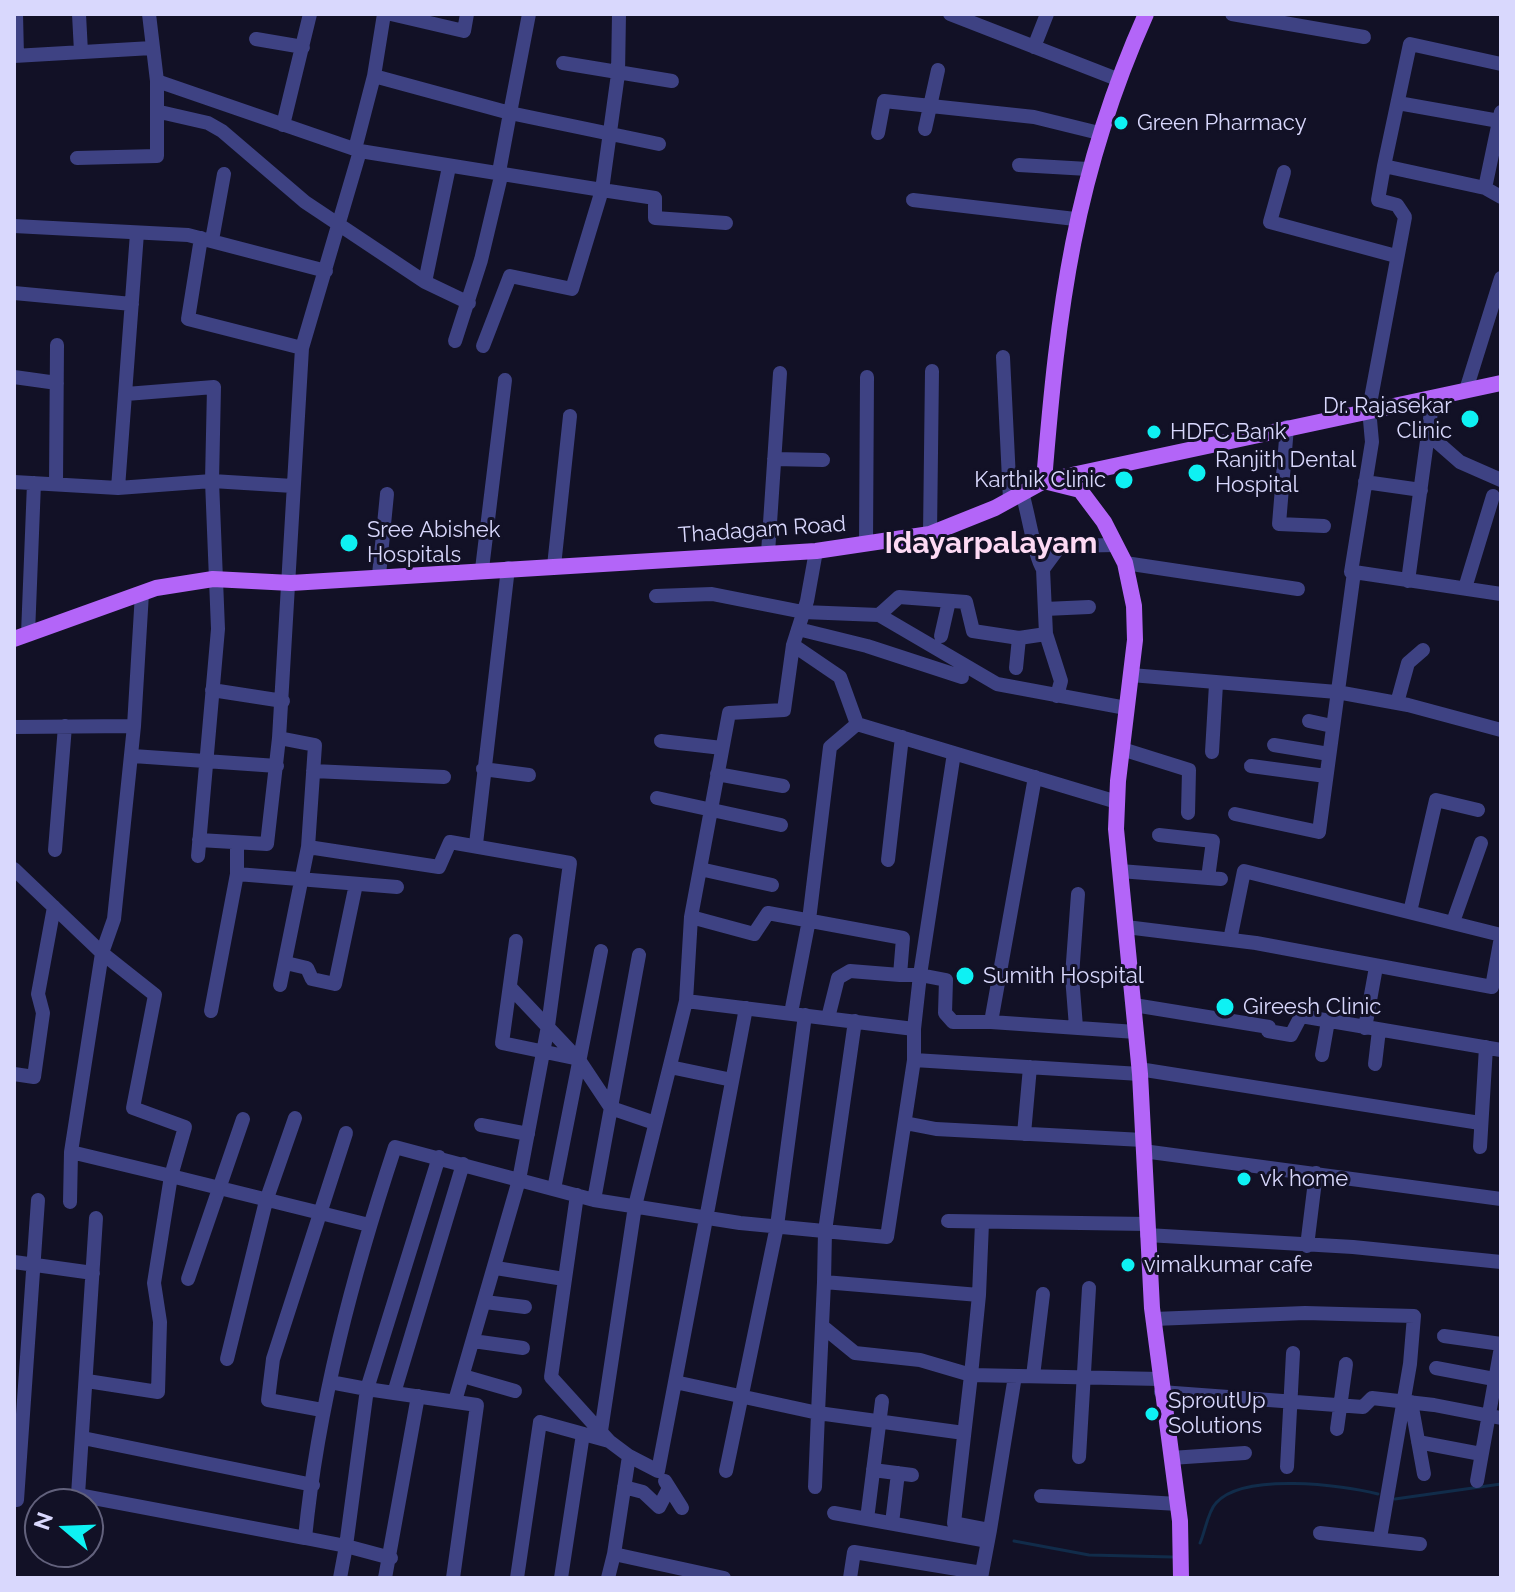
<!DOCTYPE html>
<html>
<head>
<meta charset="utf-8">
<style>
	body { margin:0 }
	#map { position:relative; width:1515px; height:1592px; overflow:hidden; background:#121126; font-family:Raleway,sans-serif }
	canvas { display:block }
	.frame { position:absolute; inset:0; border:16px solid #d9d8fd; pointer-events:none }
	.north { position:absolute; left:24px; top:1488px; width:80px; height:80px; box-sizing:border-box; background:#121126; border:2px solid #62617c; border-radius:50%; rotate:289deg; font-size:22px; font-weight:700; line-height:32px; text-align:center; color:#d9d8fd }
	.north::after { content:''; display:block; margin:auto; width:28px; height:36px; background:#0ef1f3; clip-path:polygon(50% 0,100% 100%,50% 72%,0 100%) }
</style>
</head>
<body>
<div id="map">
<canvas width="1515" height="1592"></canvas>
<div class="frame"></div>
<div class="north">N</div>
</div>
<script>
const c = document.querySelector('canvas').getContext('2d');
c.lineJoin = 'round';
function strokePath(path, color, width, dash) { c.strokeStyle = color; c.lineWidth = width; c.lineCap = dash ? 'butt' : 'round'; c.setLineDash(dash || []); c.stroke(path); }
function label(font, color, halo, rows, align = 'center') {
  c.font = font + ' Raleway,sans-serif'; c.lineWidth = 6; c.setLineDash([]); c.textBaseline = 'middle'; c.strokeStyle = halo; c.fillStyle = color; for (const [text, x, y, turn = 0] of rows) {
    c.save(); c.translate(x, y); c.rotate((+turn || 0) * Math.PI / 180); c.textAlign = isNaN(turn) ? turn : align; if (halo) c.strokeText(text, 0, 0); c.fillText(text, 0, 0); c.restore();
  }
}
const stream = new Path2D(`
	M1395,1499l106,-15
	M1014,1541l75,14 84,2
	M1200,1543c5,-11 8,-32 16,-40 27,-31 127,-18 162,-9`);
const minor = new Path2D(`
	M16,14l1,42
	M79,14l2,38
	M149,14l8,67 203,70 -58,197 -23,390 36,7 -7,102 131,20 11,-25 120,21 -22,163 -29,154 -64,221
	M391,14l73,17 3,-17
	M529,14l-19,99 149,31
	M950,14l167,65
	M1232,14l132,23
	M256,39l47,8
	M1034,47l13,-33
	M14,56l138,-8
	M563,63l109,18
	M374,76l136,37 -11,59
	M1398,103l101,18
	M160,112l48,11 14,8 83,71 120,80 44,21
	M283,125l27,-111
	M925,129l13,-59
	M878,133l6,-32 150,16 65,16
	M355,149l19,-73 10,-62
	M360,151l242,39 16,-116 1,-60
	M77,158l80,-2v-75
	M1019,165l69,4
	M1384,166l26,-122 91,20
	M1284,172l-14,50 126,34
	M1485,188l16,9
	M913,200l162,19
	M14,226l174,9 138,36
	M137,233l-19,255 94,-7 6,148 -20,227
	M201,238l-13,81 114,29
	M212,240l12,-66
	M425,282l24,-115
	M14,293l118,11
	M455,341l26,-81 21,-88
	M483,346l27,-70 62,13 30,-99 53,8v20l71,5
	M1003,357l7,143
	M14,377l43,6
	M1466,390l35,-112
	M126,394l88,-7 -2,94 81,5
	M1287,427l-8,97 45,2
	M1428,434l32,28 41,18
	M774,459l49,1
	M14,482l104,6
	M1365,482l56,8
	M56,484l1,-139
	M1022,493c6,18 13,66 21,76
	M930,534l2,-163
	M866,544l1,-167
	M768,553l12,-180
	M1125,563l173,26
	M554,566l16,-150
	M482,569l23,-189
	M1354,572h-3l21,-130 -3,-33 36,-192 -8,-12 -19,-5 6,-34 101,22 16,-76
	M379,575l8,-81
	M1408,581l25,-184
	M1465,588l28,-92
	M656,596l56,-2 91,18 76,3 20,-18 67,5 7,29 46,7 27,-4
	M1045,609l44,-2
	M879,615l118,69 129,24
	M798,629l69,17 95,31
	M28,634l6,-151
	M941,636l8,-35
	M793,645l47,32 17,47 260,78
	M1016,668l3,-30
	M1131,675l206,17 71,13 93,25
	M212,690l71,11
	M1057,696l4,-15 -15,-47 -3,-65 17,-23 56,-1
	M1397,703l11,-40 15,-13
	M1309,721l23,5
	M134,726l8,-133
	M14,727l120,-1 -20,193 -12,34 53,42 -22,113 52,19 -14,49 198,49
	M661,741l61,7
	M1274,745l55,9
	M1122,749l67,21 -1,43
	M1212,752l4,-68
	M954,753l-34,222 26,5 -1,33 8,9h38
	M133,756l144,10
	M1251,766l75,10
	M483,769l46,6
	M313,771l131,6
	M717,774l66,12
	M1035,777l-44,245 145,10
	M657,798l124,27
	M1235,814l84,18 35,-260 147,22
	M1159,835l54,6 -5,37
	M199,840l68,4 12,-106
	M476,844l32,-276
	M55,850l10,-124
	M888,860l14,-123
	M14,869l88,84 -31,199 100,24 -17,107 6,39 -2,70 -71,-11
	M700,869l72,16
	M1120,871l101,8
	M237,874l160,13
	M1410,912l26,-112 42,10
	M691,917l38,-204 55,-3 9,-65 14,-44 9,-50
	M1453,922l28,-79
	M1126,927l130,16 236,44 9,-50
	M1230,940l14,-69 257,64
	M516,941l-14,102 77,16
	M286,963l21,5 5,11 23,5 21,-100
	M280,985l28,-138
	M510,987l69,73 32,48 44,15
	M686,1001l5,-84 63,17 14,-21 135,25 -3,37h20l-6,54
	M1134,1005l135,22 -1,4 23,4 10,-19 200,34
	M746,1008l-71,374 143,31 -3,74
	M211,1011l26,-137v-31
	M791,1013l18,-93 21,-173 27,-23
	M828,1018l10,-40 12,-7 50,4
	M855,1021l-30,210 -1,51 155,13 -8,80 189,4
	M1076,1027l-4,-51 6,-82
	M1365,1028l11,-61
	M1322,1055l6,-34
	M1375,1064l4,-34
	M670,1067l62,13
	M1139,1069l341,54
	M14,1074l20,3 9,-64 -5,-19 16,-87
	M905,1123l31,6 207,11
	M481,1125l47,9
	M1024,1134l6,-67
	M1480,1147l6,-100
	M1143,1151l358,48
	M554,1189l47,-238
	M577,1195l-26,182 58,64 20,15 -15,98 110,24
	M594,1200l45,-245
	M70,1202l1,-50
	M96,1218l-18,277 227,43c13,-133 48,-264 90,-391l199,53 146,23 147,14 27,-177 226,14
	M948,1221l199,3
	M1147,1235l206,12 148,15
	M1307,1246l9,-73
	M14,1262l79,11
	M496,1268l68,11
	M188,1279l55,-160
	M824,1282l-6,131 146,20
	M979,1295l3,-72
	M485,1302l40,5
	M1154,1319l151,-6 109,3 -4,48 -30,174
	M822,1326l33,27 65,7 51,15 -17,148 36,7 -9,48
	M1444,1336l57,8
	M473,1341l50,7
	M227,1359l39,-158 29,-83
	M1436,1368l58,11
	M463,1376l52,15
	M1033,1376l10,-82
	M330,1382l37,7 72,-232
	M1161,1392l202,15 9,-9 62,7 67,13
	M394,1393l83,12 -24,173
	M1411,1402l13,72
	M322,1410l-54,-10 5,-41 73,-226
	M1337,1429l9,-65
	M601,1431l34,-225 51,-205 228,28v31
	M83,1438l230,47
	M1418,1442l63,12
	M629,1456l29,15 17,-89
	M1079,1457l10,-169
	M1171,1458l74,-5
	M1287,1467l6,-114
	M873,1470l39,5
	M726,1471l51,-245 28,-211
	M665,1481l17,27
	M1477,1481l24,-134
	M624,1487l19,5 16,15 10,-19
	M1041,1496l137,8
	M17,1500l21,-300
	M834,1513l154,28
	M867,1519l15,-118
	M892,1523l6,-50
	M990,1530l25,-154
	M1320,1533l100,11
	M305,1538l41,8 21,-157 27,4 69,-229
	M340,1578l6,-32 45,12
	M385,1578l33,-182
	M517,1578l23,-156 69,19
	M561,1578l22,-144
	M608,1578l6,-24
	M850,1578l4,-26 128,21`);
const major = new Path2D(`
	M1146,14c-72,161 -88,294 -102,467l36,9 24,32 21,41 9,43 1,34 -17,141 -2,48 24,245 12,234 28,213 1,57
	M14,639l142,-51 57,-9 78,4 525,-32 114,-17 65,-26 49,-27 457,-98`);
const markers = [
	[1121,123,8,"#0ef1f3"],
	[1470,419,10,"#0ef1f3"],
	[1154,432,8,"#0ef1f3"],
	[1197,473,10,"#0ef1f3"],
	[1124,480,10,"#0ef1f3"],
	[349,543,10,"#0ef1f3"],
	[965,976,10,"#0ef1f3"],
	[1225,1007,10,"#0ef1f3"],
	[1244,1179,8,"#0ef1f3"],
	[1128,1265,8,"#0ef1f3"],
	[1152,1414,8,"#0ef1f3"]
];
const poiNames = [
	["Green Pharmacy",1137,123],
	["Dr. Rajasekar",1452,406,"right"],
	["Clinic",1452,431,"right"],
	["HDFC Bank",1170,432],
	["Ranjith Dental",1215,460],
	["Hospital",1215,485],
	["Karthik Clinic",1106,480,"right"],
	["Sree Abishek",367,530],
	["Hospitals",367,555],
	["Sumith Hospital",983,976],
	["Gireesh Clinic",1243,1007],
	["vk home",1260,1179],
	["vimalkumar cafe",1144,1265],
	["SproutUp",1168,1401],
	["Solutions",1168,1426]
];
const streetNames = [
	["Thadagam Road",762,530,-4]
];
const districtNames = [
	["Idayarpalayam",991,544]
];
strokePath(stream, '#112c4a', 3);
strokePath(minor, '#3e4283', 14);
strokePath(major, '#b365f8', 16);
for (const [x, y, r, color] of markers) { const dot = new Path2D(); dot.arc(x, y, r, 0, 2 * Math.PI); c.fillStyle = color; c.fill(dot); strokePath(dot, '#121126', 3); }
label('22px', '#d9d8fd', '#121126', poiNames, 'left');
label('22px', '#d9d8fd', '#121126', streetNames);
label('bold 30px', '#fddaf4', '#121126', districtNames);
</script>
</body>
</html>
